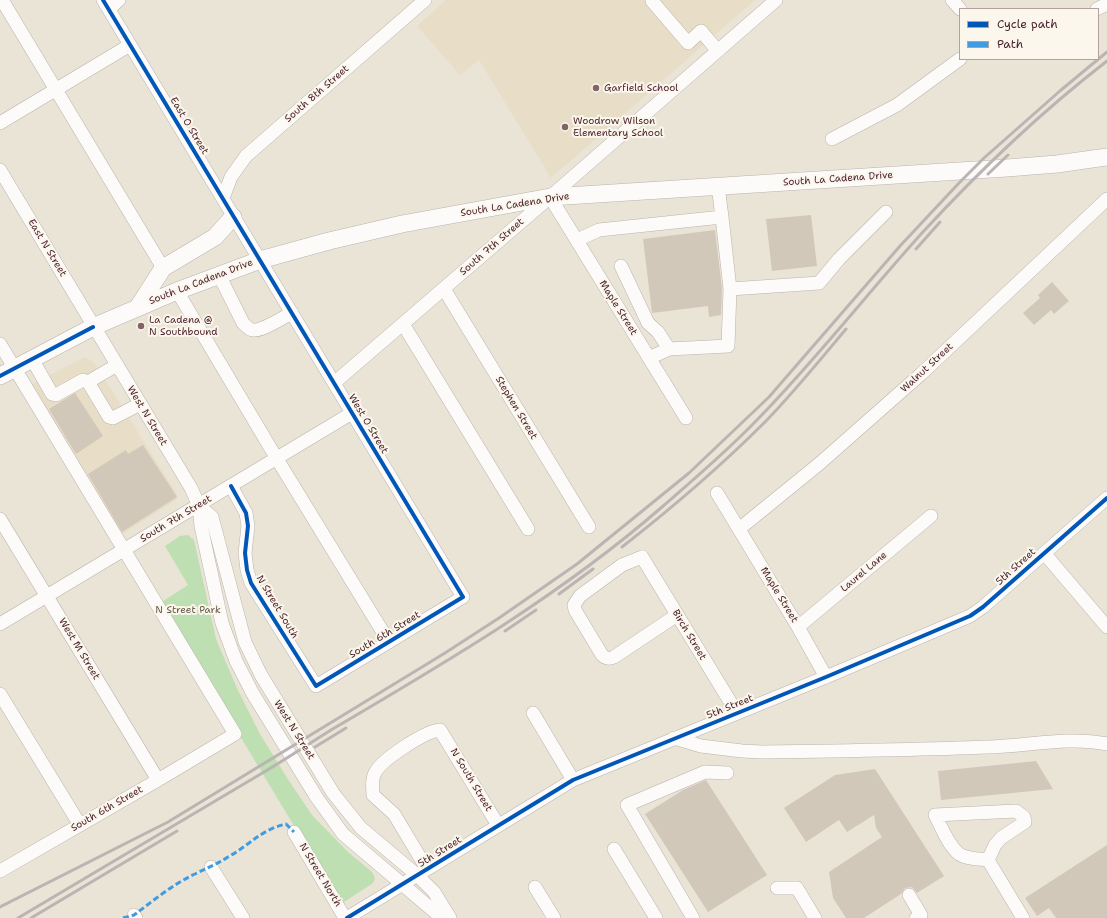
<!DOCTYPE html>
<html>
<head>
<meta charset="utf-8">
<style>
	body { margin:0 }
	#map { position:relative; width:1107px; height:918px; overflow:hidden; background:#eae4d7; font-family:"Shantell Sans",sans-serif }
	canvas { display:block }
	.legend { position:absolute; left:959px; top:8px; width:140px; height:52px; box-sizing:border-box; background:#fbf7ec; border:1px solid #b4a19f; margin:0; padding:5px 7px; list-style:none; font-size:12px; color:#4a1f2b }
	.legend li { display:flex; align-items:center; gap:8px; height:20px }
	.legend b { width:20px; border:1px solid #b4a19f }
</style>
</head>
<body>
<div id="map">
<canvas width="1107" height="918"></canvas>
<ul class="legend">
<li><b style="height:5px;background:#0057b8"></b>Cycle path</li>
<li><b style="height:5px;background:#409be1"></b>Path</li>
</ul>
</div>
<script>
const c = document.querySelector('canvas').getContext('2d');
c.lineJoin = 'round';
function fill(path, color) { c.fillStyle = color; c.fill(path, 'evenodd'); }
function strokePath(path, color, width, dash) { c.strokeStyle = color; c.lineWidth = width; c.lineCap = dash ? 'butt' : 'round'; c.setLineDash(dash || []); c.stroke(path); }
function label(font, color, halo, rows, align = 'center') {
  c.font = font + ' "Shantell Sans",sans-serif'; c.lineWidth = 4; c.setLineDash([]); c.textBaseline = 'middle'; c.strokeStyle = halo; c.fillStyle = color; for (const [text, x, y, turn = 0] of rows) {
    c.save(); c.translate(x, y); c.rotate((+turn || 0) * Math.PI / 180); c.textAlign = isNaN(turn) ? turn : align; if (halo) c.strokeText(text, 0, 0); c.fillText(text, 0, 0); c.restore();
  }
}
const built = new Path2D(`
	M446,0h309l-204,178 -72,-118 -19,15 -43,-49z
	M85,357l9,5 84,134 -2,4 -55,35 -93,-149z`);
const green = new Path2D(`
	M188,535l6,5 22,99 20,47 24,48 29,47 23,34 36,37 24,20 3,6 -2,5 -32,21 -181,-301 28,-18 -23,-39 15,-10z`);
const building = new Path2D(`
	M811,215l6,51 -45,5 -6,-52z
	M715,230l7,59 -1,26 -12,2 -1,-11 -56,7 -9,-74z
	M1052,282l17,19 -15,13 -3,-4 -17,15 -11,-12 17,-15 -2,-3z
	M75,393l28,43 -27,18 -27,-45z
	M143,445l34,52 -55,35 -34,-58 38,-24 2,4z
	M1036,761l17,28 -112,11 -3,-29z
	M875,769l69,107 -27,17 -5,-6 -7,1 -4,6 -37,24h-18l-13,-20 -4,-26 53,-35 -6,-9 -2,-13 -27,17 -8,-12 -33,22 -22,-34 51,-33z
	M706,780l61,95 -59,37 -63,-98 38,-24z
	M1107,845v73h-51l-7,-10 -12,8 -12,-18z`);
const minor = new Path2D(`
	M2,0l161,268
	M103,0l360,597 -147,89 -65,-103 -4,-13 -2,-17 3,-27 -2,-13 -15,-27
	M653,0l-1,1 36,42 13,-12 17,20
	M952,0l8,9
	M109,9l10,-9
	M1097,9l10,-5
	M0,123l130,-78
	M832,139l65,-34 63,-46
	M0,170l191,318 8,18 2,20 21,97 14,38 17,33 64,104 26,36 99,84
	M550,197l136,221
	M223,198l8,-21 15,-21 179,-156
	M722,217l8,72
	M577,240l22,-10 123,-13 -4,-31
	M621,266l27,57 10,9 11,17
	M219,275l24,48c3,3 6,7 10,7 10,1 30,-13 39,-17
	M444,289l145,238
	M177,291l100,168 112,183
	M403,324l125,205
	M0,344l235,390 -77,46 -158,91
	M649,358l20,-9 59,-3 2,-57 89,-6 20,-24 47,-47
	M32,359l20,35 4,1 27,-15 5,2 21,35 4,1 27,-14
	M88,382l29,-17
	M334,383l216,-186 226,-197
	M717,493l81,134 28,50
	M199,506l13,11 33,125 16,33 72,118 28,35 56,47 17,17 16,26
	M0,519l158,261
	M739,529l80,-65 102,-90 186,-175
	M1044,553l63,74
	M677,615l-63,42c-5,2 -8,2 -12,-2l-27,-45 -1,-5 6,-9 42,-31 20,-8 95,156
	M0,624l352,-211
	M798,627l133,-111
	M0,694l80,131
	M533,713l40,67
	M674,738l27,8 41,5 20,1c76,-1 152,-2 227,-5 39,-1 80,-11 118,-3
	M1016,811l8,6 1,5 -24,16 -6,7 -7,15c-8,-1 -18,-1 -25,-4 -12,-4 -22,-30 -28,-41z
	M294,832l51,86
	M614,849l42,69
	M988,860l35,58
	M211,867l32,51
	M427,869l-33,-55 -21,-19c0,-8 -2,-15 2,-22 6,-13 50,-42 65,-43l58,95
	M535,887l19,31
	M777,888h20l18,30
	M909,895l12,20 -5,3
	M134,915l2,3
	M347,918l226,-138 253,-103 144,-61 13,-9 124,-109
	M693,918l-66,-113 78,-33 22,1`);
const major = new Path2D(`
	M138,307l25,-39 52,-31 18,-20
	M0,376l93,-49 84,-36 83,-31 69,-19 73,-17 148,-27 457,-29 50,-4 50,-7`);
const rail = new Path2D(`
	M988,174l20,-19
	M916,249l24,-27
	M622,547c50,-39 99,-81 144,-126 28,-29 54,-61 80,-92
	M559,594l34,-25
	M505,631l31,-21
	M315,747l31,-19
	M0,907l168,-85 277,-169 54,-35 78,-54 112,-91 80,-76 131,-151 59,-63 25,-25 77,-68 46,-38
	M18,918c80,-48 161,-95 241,-143 24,-14 48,-30 72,-45 114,-67 230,-135 331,-223 31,-27 64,-55 93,-85 59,-60 111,-127 167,-189 57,-62 119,-121 185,-172
	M31,918l146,-87`);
const quiet = new Path2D(`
	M123,918l11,-3c19,-14 39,-31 61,-41 12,-6 22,-10 33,-17 22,-12 32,-27 58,-33l8,8`);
const cycleway = new Path2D(`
	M103,0l360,597 -147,89 -65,-103 -4,-13 -2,-17 3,-27 -2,-13 -15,-27
	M0,376l93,-49
	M347,918l226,-138 253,-103 144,-61 13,-9 124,-109`);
const markers = [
	[596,88,4,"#826467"],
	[565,127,4,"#826467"],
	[141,326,4,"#826467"]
];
const poiNames = [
	["Garfield School",604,88],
	["Woodrow Wilson",573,121],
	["Elementary School",573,133],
	["La Cadena @",149,320],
	["N Southbound",149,332]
];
const streetNames = [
	["South 8th Street",317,94,-41],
	["East O Street",189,126,59],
	["South La Cadena Drive",838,179,-4],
	["South La Cadena Drive",515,205,-9],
	["South 7th Street",492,247,-41],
	["East N Street",47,248,59],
	["South La Cadena Drive",201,282,-21],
	["Maple Street",618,308,58],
	["Walnut Street",927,368,-43],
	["Stephen Street",516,408,59],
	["West N Street",147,416,59],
	["West O Street",368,424,59],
	["South 7th Street",176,519,-31],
	["5th Street",1016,567,-42],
	["Laurel Lane",864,572,-40],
	["Maple Street",779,595,59],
	["N Street South",277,607,59],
	["South 6th Street",385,635,-31],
	["Birch Street",689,635,59],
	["West M Street",79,649,59],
	["5th Street",730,707,-22],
	["West N Street",294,730,58],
	["N South Street",471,780,59],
	["South 6th Street",107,809,-30],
	["5th Street",440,852,-32],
	["N Street North",320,875,59]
];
const parkNames = [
	["N Street Park",188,610]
];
fill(built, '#e8dec7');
fill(green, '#bddfb1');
fill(building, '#d2c8b9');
strokePath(minor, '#bab2ac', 14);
strokePath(major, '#bab2ac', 18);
strokePath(minor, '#fcfbf9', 13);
strokePath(major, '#fcfbf9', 17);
strokePath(rail, '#bab4b3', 3);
strokePath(quiet, '#409be1', 3, [6, 3]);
strokePath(cycleway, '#0057b8', 4);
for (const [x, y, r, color] of markers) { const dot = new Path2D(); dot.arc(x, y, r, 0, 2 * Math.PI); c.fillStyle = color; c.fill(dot); strokePath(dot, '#fbf7ec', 1.5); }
label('10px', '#4a1f2b', '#fbf7ec', poiNames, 'left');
label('10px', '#4a1f2b', '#fbf7ec', streetNames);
label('10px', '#62574a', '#fbf7ec', parkNames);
</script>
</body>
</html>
